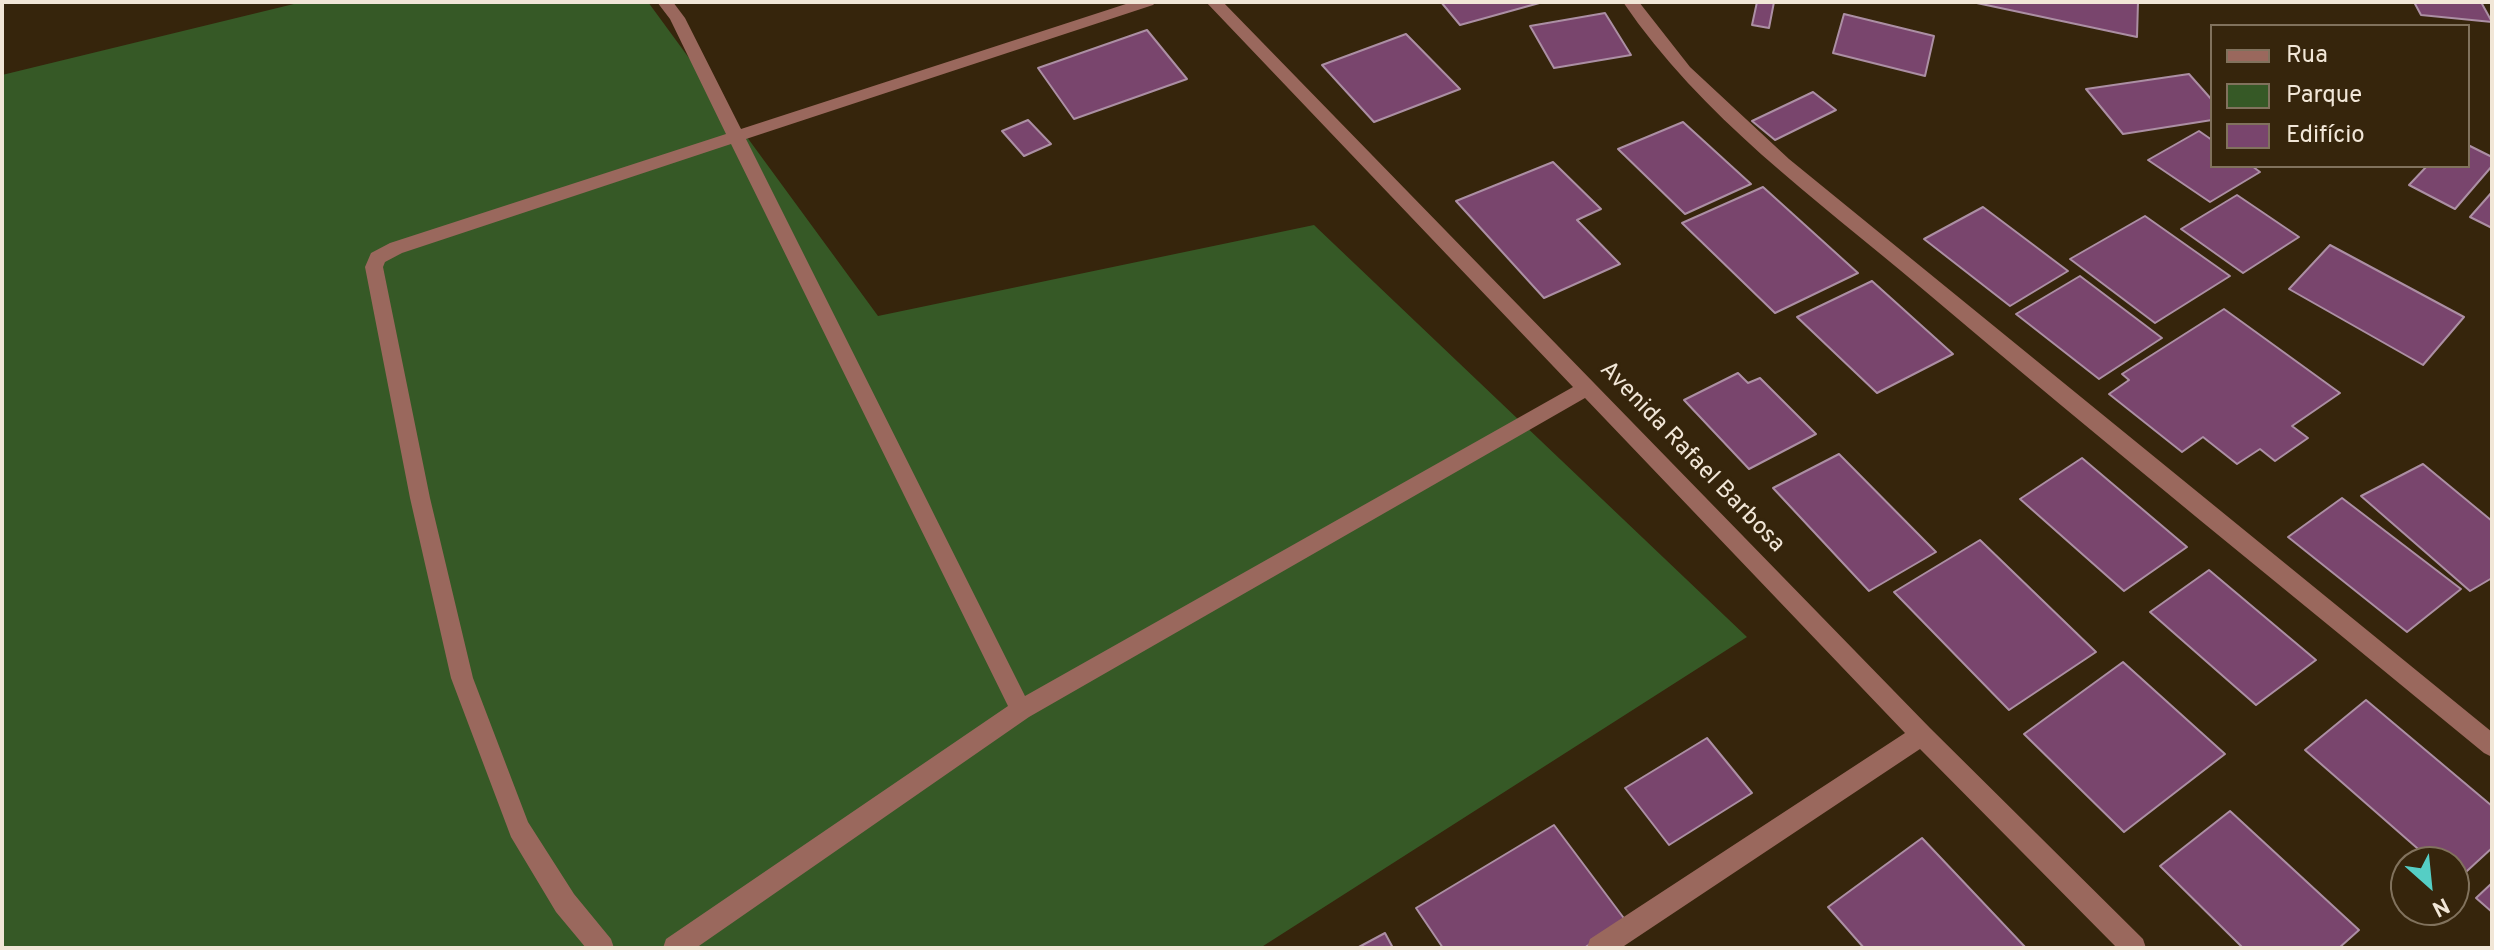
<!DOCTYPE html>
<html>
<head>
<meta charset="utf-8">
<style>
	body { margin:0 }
	#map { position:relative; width:2494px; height:950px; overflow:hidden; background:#36250c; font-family:Overpass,sans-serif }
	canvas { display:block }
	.frame { position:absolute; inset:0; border:4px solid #f1e6d7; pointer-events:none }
	.legend { position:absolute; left:2210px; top:24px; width:260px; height:144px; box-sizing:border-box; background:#36250c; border:2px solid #81725d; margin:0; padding:10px 14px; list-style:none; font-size:24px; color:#f1e6d7 }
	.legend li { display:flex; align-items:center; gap:16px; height:40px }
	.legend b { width:40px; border:2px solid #81725d }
	.north { position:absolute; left:2390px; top:846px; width:80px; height:80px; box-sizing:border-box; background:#36250c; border:2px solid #81725d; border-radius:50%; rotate:153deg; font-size:22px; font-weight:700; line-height:32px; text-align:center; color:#f1e6d7 }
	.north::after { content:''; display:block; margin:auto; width:28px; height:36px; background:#55cec5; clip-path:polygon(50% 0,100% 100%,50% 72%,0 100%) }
</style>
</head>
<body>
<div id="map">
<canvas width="2494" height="950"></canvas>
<div class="frame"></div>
<ul class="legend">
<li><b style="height:10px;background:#9a685d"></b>Rua</li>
<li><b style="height:22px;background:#365926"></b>Parque</li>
<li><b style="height:22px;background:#79456d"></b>Edifício</li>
</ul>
<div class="north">N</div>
</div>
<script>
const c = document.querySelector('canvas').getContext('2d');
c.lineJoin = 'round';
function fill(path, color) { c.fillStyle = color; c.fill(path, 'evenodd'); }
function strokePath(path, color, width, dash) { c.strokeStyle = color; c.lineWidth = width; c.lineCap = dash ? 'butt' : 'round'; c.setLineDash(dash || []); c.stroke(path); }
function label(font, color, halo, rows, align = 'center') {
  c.font = font + ' Overpass,sans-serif'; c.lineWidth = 6; c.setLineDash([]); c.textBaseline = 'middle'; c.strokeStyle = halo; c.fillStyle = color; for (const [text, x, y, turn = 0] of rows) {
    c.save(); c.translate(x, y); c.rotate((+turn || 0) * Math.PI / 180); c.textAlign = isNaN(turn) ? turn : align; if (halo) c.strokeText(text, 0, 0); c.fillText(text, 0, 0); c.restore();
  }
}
const green = new Path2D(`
	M302,2h346l230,314 436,-91 433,412 -487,311h-1258v-873z`);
const building = new Path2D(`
	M1441,2h102l-83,23z
	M1757,2h17l-5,26 -17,-3z
	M1972,2h166l-1,35z
	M2414,2h67l11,20 -71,-7z
	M1605,13l26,42 -77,13 -24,-42z
	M1844,14l90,22 -9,40 -92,-23z
	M1147,30l40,49 -113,40 -36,-51z
	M1406,34l54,55 -86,33 -52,-57z
	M2189,74l23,26v20l-89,14 -37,-45z
	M1813,92l23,18 -61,30 -23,-19z
	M1028,120l23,24 -27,12 -22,-25z
	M1683,122l68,62 -66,30 -67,-65z
	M2199,131l13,9v26h40l8,6 -50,30 -62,-42z
	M2468,145l24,12v9l-37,43 -46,-24 18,-19h41z
	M1553,162l48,47 -24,11 43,44 -76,34 -88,-97z
	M1763,187l95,86 -83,40 -93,-90z
	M2492,192v36l-22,-11z
	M2237,195l62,42 -56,36 -62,-44z
	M1983,207l85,64 -58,35 -86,-67z
	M2145,216l85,60 -75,47 -85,-64z
	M2330,245l134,72 -41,48 -134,-76z
	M2080,276l82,62 -63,41 -83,-65z
	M1872,281l81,73 -76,39 -80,-76z
	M2224,309l116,84 -48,33 16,12 -33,23 -15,-12 -23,15 -34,-27 -21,15 -73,-58 20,-14 -7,-6z
	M1738,373l10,10 12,-5 56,56 -67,35 -65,-69z
	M1839,454l97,98 -67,39 -96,-103z
	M2082,458l105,89 -63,44 -104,-92z
	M2423,464l69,57v57l-22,13 -109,-95z
	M2342,498l119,91 -54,43 -119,-95z
	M1980,540l116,112 -87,58 -115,-118z
	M2209,570l107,90 -60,45 -106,-93z
	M2123,662l102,92 -101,78 -100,-98z
	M2366,700l126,106v42l-37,34 -1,-20h-21l-128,-112z
	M1707,738l45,55 -83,52 -44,-57z
	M2230,811l129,119 -20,18h-96l-83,-82z
	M1554,825l72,96 -42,27h-141l-27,-40z
	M1922,838l104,110h-162l-36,-41z
	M2492,883v29l-16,-14z
	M1385,933l8,15h-36z`);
const minor = new Path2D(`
	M657,2h16l12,16 56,111 391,-127h24l-3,3 -407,134 279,557 548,-309 -367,-385h17l707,726 213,211 3,9h-29l-197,-199 -299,199h-34l3,-9 315,-206 -320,-335 -556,319 -333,231h-33l3,-9 342,-233 -277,-562 -329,109 -17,9 -2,5 47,231 43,180 55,144 46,72 37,45 3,9h-28l-30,-36 -45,-75 -60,-159 -41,-180 -45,-231 6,-14 19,-10 336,-109 -56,-115z
	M1623,2h16l51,65 99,92 703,573v25l-8,-4c-188,-155 -379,-309 -565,-467 -104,-88 -218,-169 -296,-284z`);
const streetNames = [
	["Avenida Rafael Barbosa",1691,458,46]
];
fill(green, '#365926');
fill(building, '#79456d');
strokePath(building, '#ac8fa4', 2);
fill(minor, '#9a685d');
label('24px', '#f1e6d7', '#36250c', streetNames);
</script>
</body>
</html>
